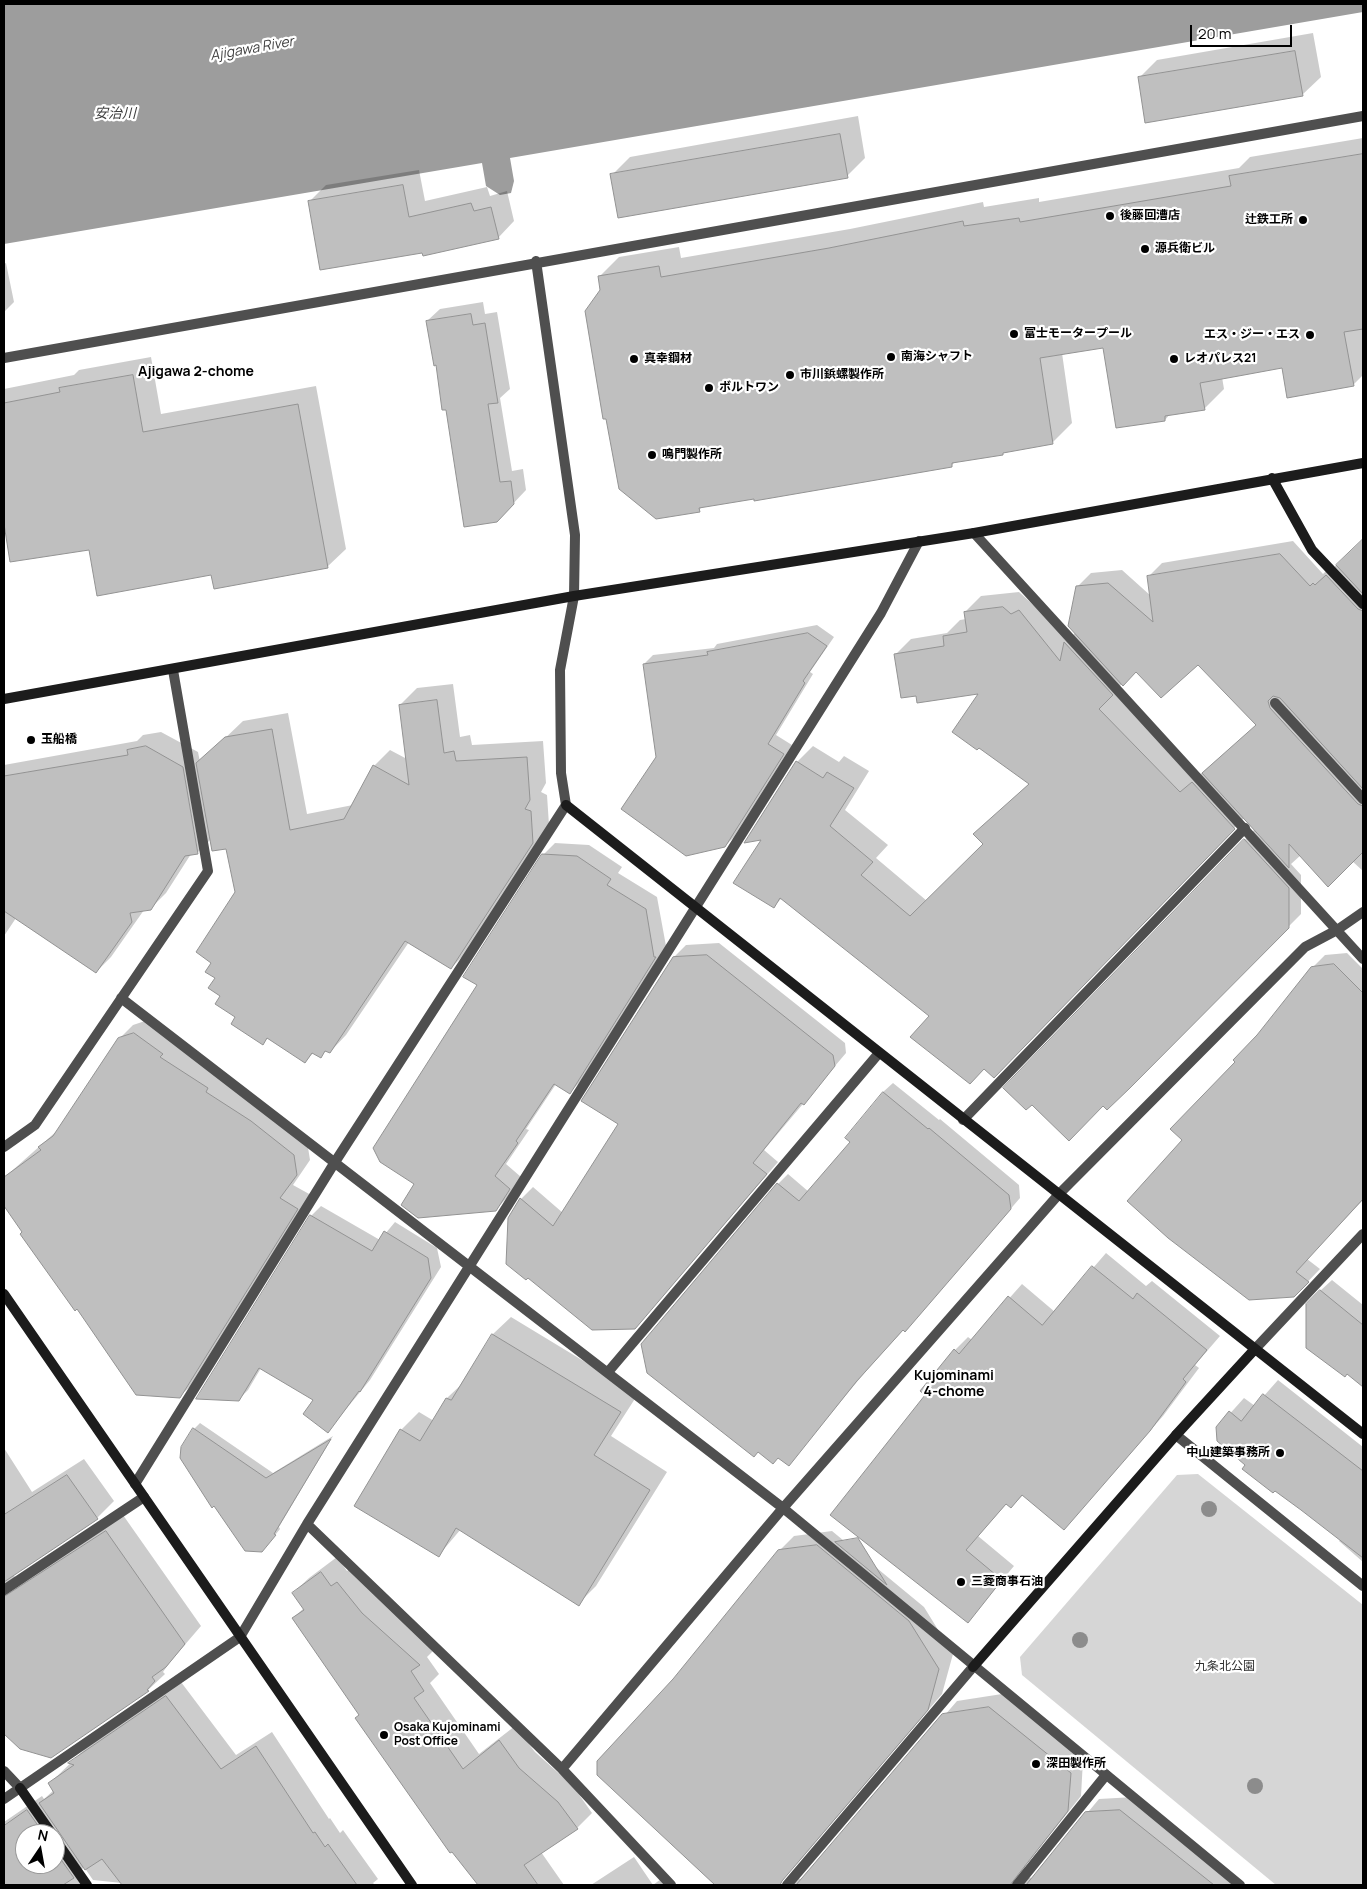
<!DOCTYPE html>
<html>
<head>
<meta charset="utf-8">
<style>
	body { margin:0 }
	#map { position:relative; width:1367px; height:1889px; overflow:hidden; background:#fff; font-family:Manrope,sans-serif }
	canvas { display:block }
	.frame { position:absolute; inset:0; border:5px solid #000; pointer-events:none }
	.north { position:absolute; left:15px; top:1824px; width:50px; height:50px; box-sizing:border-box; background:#fff; border:1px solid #999; border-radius:50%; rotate:12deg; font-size:14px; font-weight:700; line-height:20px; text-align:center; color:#000 }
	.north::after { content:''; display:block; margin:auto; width:18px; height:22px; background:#000; clip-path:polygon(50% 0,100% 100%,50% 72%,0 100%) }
	.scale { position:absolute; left:1190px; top:25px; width:102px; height:22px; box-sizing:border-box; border:2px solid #000; border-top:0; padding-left:6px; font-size:15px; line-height:18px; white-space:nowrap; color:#000; -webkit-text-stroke:4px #fff; paint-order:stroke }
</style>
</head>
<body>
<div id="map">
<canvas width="1367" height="1889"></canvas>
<div class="frame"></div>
<div class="north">N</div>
<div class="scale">20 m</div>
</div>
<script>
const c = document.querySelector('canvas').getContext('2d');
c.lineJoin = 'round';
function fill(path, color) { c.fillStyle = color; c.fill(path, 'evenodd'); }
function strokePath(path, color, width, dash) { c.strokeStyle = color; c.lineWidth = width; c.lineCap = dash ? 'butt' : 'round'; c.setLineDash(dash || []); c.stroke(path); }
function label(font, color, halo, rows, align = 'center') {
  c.font = font + ' Manrope,"Noto Sans JP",sans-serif'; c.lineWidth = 4.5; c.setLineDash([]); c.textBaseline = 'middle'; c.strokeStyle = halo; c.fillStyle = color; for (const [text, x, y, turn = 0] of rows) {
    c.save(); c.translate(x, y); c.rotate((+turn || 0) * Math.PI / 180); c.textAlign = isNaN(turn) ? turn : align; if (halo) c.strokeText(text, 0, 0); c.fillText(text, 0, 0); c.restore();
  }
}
const green = new Path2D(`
	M1198,1474l165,131v280h-87l-254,-210 -2,-18 157,-182z`);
const water = new Path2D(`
	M4,4h1359v8l-853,146 4,23 -3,12 -11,2 -14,-9 -4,-23 -478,81z`);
const shadow = new Path2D(`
	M1313,33l8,44 -19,18 -163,-17 18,-18z
	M858,116l7,42 -18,18 -235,-1 18,-18z
	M1363,138v237l-10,10 -70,-18 -61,10 2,12 -20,20 -34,5 -5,6 -61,-74 -42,7 10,70 -20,20 -96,18 -4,4 -249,41 -4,4 -97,-219 -3,-14 20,-20 60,-10 2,11 169,-29 133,-27 1,5 55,-9v4l200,-34 11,-11z
	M419,170l6,31 62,-14 3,9 17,-5 7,30 -16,17 -75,13 -113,-50 16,-16z
	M6,263l8,39 -10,10v-48z
	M483,302l2,12 12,-2 13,77 -10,9 12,73 11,-2 3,21 -17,18 -62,-100 -20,-87 13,-12z
	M151,357l10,57 155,-28 30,163 -19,18 -115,6 -122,-25 -79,13 -7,-44v-128l70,-14 5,-5z
	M1363,540v331l-11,-10 -51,-6 -10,9 10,11v39l-172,173 -25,17 -72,-1 -27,-15 250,-259 -10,-12 -236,244 -78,-45 -149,-118 -8,8 -11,-68 34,-76 16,-16 26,16 5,-6 25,15 -24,39 43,35 -12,13 51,43 58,-57 -10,-10 55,-51 -49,-91 -64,2 -22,-39 16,-16 36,-6 13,-13 6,-1 -1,-7 16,-16 38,-4 51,46 6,-6 2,-46 13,-13 31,-3 29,26 -2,-20 13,-13 131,-22 30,33 3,-3 2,2zM1198,663l59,62 -60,52 -83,-85 22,-22z
	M817,625l17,12 -24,35 3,2 -37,61 16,10 -58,92 -9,9 -68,-89 -13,-93 9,-9 61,-7 3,-4z
	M453,684l7,53 10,-2 2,10 71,-4 3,42 -5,9 6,3 2,30 -81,126 -17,17 -42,-26 -63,93 -16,17 -3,-2 -7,6 -6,-4 -9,10 -37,-24 -5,5 -26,-26 -15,-22 -9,-32 23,-71 -9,-44 -16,-9 -14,14 -6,1 -25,39 -16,16 -6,1 -33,47 -15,15 -80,-54 -12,18v-171l133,-24 6,-6 18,-3 37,20 2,10 43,-41 45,-8 19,101 46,-9 21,-39 16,-16 17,9 -7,-54 17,-17z
	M555,843l34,2 33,22 -4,6 39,24 9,49 -85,135 -11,11 -14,-8 -30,45 3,1 -23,34 15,13 -14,21 -12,12 -79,-26 62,-200 65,-129z
	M719,943l126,100 1,10 -82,97 14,12 -143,166 -126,-110 12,-19 12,-12 30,26 57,-89 54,-167 12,-12z
	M1347,953l16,16v231l-56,59 13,10 -26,27 -110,-156 52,-78 76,-94 13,-13z
	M148,1020l159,121 3,19 -17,25 18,10 -117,188 -14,13 -103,-89 -73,-103 1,-27 54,-48 60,-90 14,-14z
	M893,1083l46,37 1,-1 79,66 1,13 -105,122 -10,10 -1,-1 -38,42 -77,93 -11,-280 10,-10 21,18 43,-50 31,-50z
	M321,1206l59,34 15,-18 42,26 4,19 -71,113 -42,51 -13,-31 -54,-32 -13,22 -10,10 73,-184z
	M1106,1253l40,33 6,-5 68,55 -25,29 4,3 -36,48 -99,112 -40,-34 -13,13 -4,-4 -29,33 36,30 -46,55 -41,-226 28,-45 13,-13 4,3 50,-56 33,28z
	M1332,1280l31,25v81l-16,-13 -27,-82z
	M511,1317l127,77 -27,42 56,36 -71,114 -18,18 -117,-75 -22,26 -38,-125 18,-18 15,9 13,-23 17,-16 29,-48z
	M1278,1380l85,67v115l-24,-21 2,-2 -94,-74 -30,-37 27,-30 11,8z
	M200,1423l73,50 60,-37 -54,91 1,2 -12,15 -74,-115z
	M4,1448l28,44 52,-33 30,42 -17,17 -82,55 -1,3 5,4 104,-65 78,111 -31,36 -7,10 2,2 -17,16 -128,58 -16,-16z
	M832,1531l92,76 29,47 -11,40 -145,170 -13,-2 -22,23h-34l-11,-10 62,-324 15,-15z
	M337,1557l10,14 6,-4 82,82 -8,8 12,17 -9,9 49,71 36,-28 20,26 38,34 19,27 -15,15 -36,24 23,33h-78l-126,-171 -67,-96 11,-10 -11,-15 16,-15z
	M181,1682l55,73 36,-23 57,87 1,-1 10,15 3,-3 35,49 -5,4 2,2h-234l-48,-5 -9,-13 -3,3 11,15h-88v-63l38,-26 2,3 10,-9 -5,-6 36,-35zM25,1834h30v30h-30z
	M1002,1694l81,66 -2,36 -56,70v11l8,1 66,-79 35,-2 102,88h-449l9,-9 4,3 4,-1 153,-177z
	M634,1857l19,28 8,-6 4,6h-74z`);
const building = new Path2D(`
	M1295,51l8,45 -158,27 -7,-46z
	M840,134l8,44 -230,40 -8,-44z
	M1363,154v175l-19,3 10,54 -67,12 -5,-30 -38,7 -44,8 5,27 -40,6v5l-49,7 -13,-80 -63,10 13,86 -50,9v2l-51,8v4l-198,34v-2l-55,9 1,4 -44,7 -37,-30 -13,-70h-3l-18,-108 15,-21 -2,-14 61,-10 2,11 168,-29 134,-27 1,5 55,-8 1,4 211,-36 -2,-10z
	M403,185l6,32 62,-14 3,8 17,-4 8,32 -76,17 -1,-3 -102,17 -12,-69z
	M471,314l2,11 12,-2 13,80 -10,1 12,78 11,-1 3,23 -17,18 -33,5 -18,-117h-4l-6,-45 -2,1 -8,-45z
	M133,375l10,57 155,-28 30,164 -114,21 -3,-14 -114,21 -8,-46 -79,12 -6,-38v-121l56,-11 -1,-4z
	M1363,539v55l-27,-29z
	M1280,554l30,32 3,-3 2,2 11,-10 32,34 5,2v178l-83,-91 -7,-2 -5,5 2,7 88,96 5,2v46l-35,35 -39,-43v24l-87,-95 54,-48 -58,-60 -37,33 -25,-26 -13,14 -55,-60 8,-40 32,-3 45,39 -6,-46z
	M1003,607l8,7 8,-4 41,51 4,-19 49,53 -14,14 81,83 12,-10 43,47 -241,249 -10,-9 -14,15 -60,-47 19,-21 -149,-118 -6,10 -41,-25 28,-43 -17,3 52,-82 27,17 4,-6 27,16 -24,38 43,36 -12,13 49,41 73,-72 -10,-10 56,-50 -50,-36 -2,2 -25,-18 26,-38 -61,9 -1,-7 -15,2 -7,-44 50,-8 -1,-10 24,-4 -3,-20z
	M808,633l19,13 -24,35 2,2 -37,61 16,10 -59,93 -39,9 -65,-47 35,-52 -13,-93 65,-9 -1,-3z
	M437,700l7,53 10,-2 2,10 71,-4 3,43 -5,9 6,2 2,32 -82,126 -46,-28 -75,112 -5,-2 -4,7 -9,-5 -7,10 -38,-25 -4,7 -32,-21 4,-7 -20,-13 5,-8 -12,-8 7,-10 -10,-6 6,-9 -15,-11 39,-60 -9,-43 -14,2 -16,-88 29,-26 47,-8 18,101 54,-11 29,-54 36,20 -10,-80z
	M146,746l37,21 15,87 -13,2 -34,54 -21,3 2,9 -36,51 -92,-62v-135l124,-21 -1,-5z
	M1244,839l45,49v40l-159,160 -23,22 -4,-4 -34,35 -37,-36 -6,5 -23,-22z
	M542,854l35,2 34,23 -4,6 39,24 8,48h2l-86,137 -16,-10 -38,57 2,2 -23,33 15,13 -14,22 -78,7 -17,-13 13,-21 -34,-22 -7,-14 104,-163 -14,-8z
	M707,955l126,100 2,11 -31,39 -3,-2 -48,60 14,11 -132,155 -43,1 -64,-52 -2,2 -20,-16 2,-46 12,-20 33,28 65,-102 -37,-23 92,-144z
	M1334,964l29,29v206l-67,73 13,10 -15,15 -45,3 -81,-62 -41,-37 55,-61 -12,-11 65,-67 -2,-2 24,-25 54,-68z
	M134,1033l29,21 -3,3 48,31 -2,4 45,29 43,34 3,20 -17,23 18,11 -118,189 -44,-3 -59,-86 -2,2 -55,-77 2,-2 -18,-26v-29l37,-27 -3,-3 15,-11 65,-98z
	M883,1092l45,37 1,-1 80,67 2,14 -106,123 -2,-2 -47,52 -67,84 -11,-8 -5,6 -15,-12 -4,5 -107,-84 -6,-29 136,-161 22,18 51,-59 -5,-4z
	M310,1215l62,36 12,-20 44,27 3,20 -71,114 -1,-1 -31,42 -25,-19 10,-14 -54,-32 -20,33 -43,-2z
	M1092,1266l41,33 4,-6 70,57 -24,29 3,3 -36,49 -86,99 -42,-35 -11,13 -5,-4 -40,46 36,30 -34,43 -138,-108 95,-120 -5,-4 34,-42 5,5 49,-58 34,29z
	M1320,1290l43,35v62l-16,-13 -2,3 -39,-29v-44z
	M492,1334l129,78 -27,43 56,35 -71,116 -123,-78 -17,29 -85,-51 46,-77 20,12 26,-43 5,2z
	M1263,1394l100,77v87l-62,-48 -26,-19 -2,2 -31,-24 3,-4 -28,-24 -1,-14 13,-16 12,10z
	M193,1428l73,50 65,-39 -57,95 2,1 -14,17 -17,-1 -31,-45 -2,2 -32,-50 1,-11z
	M67,1475l31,44 -94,63v-67z
	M106,1531l79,113 -19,23 -14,10 3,4 -8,9 2,1 -98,67 -31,-9 -16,-15v-137z
	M858,1538l29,47 -52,-43z
	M817,1545l92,76 30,48 -11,41 -146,171 -2,4h-65l-118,-110v-14l76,-82 105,-129z
	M321,1572l10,14 6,-4 25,31 58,52 -9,6 13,20 -10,7 49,71 36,-29 20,28 39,34 20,27 -54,36 14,20h-60l-26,-33 -2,1 -95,-135 4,-3 -67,-97 12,-8 -12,-17z
	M166,1696l55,73 35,-23 57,87 2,-1 10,15 3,-3 29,41h-235l-20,-26 -17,11 -46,-67 15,-10 -6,-10 26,-18 -6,-2z
	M989,1707l82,66 -3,38 -58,74h-214l146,-171z
	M27,1810l17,24h-19v30h30v-13l19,27 -11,7h-59v-59z
	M1120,1810l94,75h-188l59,-73z`);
const lane = new Path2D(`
	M1275,703l88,96
	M963,1120l282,-292
	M1017,1885l89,-110`);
const street = new Path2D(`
	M4,358l1359,-242
	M974,533l389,426
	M121,998l662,510 457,377
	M4,1147l31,-22 173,-254 -35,-201
	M1255,1349l108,-115
	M608,1372l271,-319
	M1176,1435l187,151
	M135,1484l200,-322 231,-357 -5,-32 -1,-103 14,-74 1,-61 -39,-274
	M307,1524l255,245 109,116
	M4,1590l140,-93
	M562,1769l221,-261 276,-314 246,-247 32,-17 26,-18
	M4,1771l16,17
	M4,1799l236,-162 67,-113 574,-911 38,-72
	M787,1885l186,-218`);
const secondary = new Path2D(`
	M1272,478l40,72 51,54
	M4,699l570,-103 400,-63 389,-70
	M566,805l797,629
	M4,1294l408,591
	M973,1667l203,-232 79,-86
	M20,1788l32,46
	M55,1839l32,46`);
const trees = [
	[1209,1509],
	[1080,1640],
	[1255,1786]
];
const markers = [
	[1110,216,5,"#000"],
	[1303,220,5,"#000"],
	[1145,249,5,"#000"],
	[1014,334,5,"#000"],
	[1310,335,5,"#000"],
	[891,357,5,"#000"],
	[634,359,5,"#000"],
	[1174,359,5,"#000"],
	[790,375,5,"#000"],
	[709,388,5,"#000"],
	[652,455,5,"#000"],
	[31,740,5,"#000"],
	[1280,1453,5,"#000"],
	[961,1582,5,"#000"],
	[384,1735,5,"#000"],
	[1036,1764,5,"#000"]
];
const poiNames = [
	["後藤回漕店",1120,216],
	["辻鉄工所",1293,220,"right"],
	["源兵衛ビル",1155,249],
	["富士モータープール",1024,334],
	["エス・ジー・エス",1300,335,"right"],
	["南海シャフト",901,357],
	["真幸鋼材",644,359],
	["レオパレス21",1184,359],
	["市川鋲螺製作所",800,375],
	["ボルトワン",719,388],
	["鳴門製作所",662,455],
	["玉船橋",41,740],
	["中山建築事務所",1270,1453,"right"],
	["三菱商事石油",971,1582],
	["Osaka Kujominami",394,1728],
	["Post Office",394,1742],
	["深田製作所",1046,1764]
];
const parkNames = [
	["九条北公園",1225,1667]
];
const waterNames = [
	["Ajigawa River",252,49,-10],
	["安治川",115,114]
];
const neighbourhoodNames = [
	["Ajigawa 2-chome",196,372],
	["Kujominami",954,1376],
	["4-chome",954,1392]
];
fill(green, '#d6d6d6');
fill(water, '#9d9d9d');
fill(shadow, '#0003');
fill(building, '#bfbfbf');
strokePath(building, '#939393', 1);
strokePath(lane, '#4f4f4f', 10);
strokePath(street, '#4f4f4f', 10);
strokePath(secondary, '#1c1c1c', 10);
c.fillStyle = '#8c8c8c';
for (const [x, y] of trees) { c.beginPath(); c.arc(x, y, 8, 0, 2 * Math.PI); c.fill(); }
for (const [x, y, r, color] of markers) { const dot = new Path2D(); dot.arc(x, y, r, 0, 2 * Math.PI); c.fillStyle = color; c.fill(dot); strokePath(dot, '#fff', 2); }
label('bold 12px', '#000', '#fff', poiNames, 'left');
label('12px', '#2d2d2d', '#fff', parkNames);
label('italic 14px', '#3e3e3e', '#fff', waterNames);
label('bold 14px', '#000', '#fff', neighbourhoodNames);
</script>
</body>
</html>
